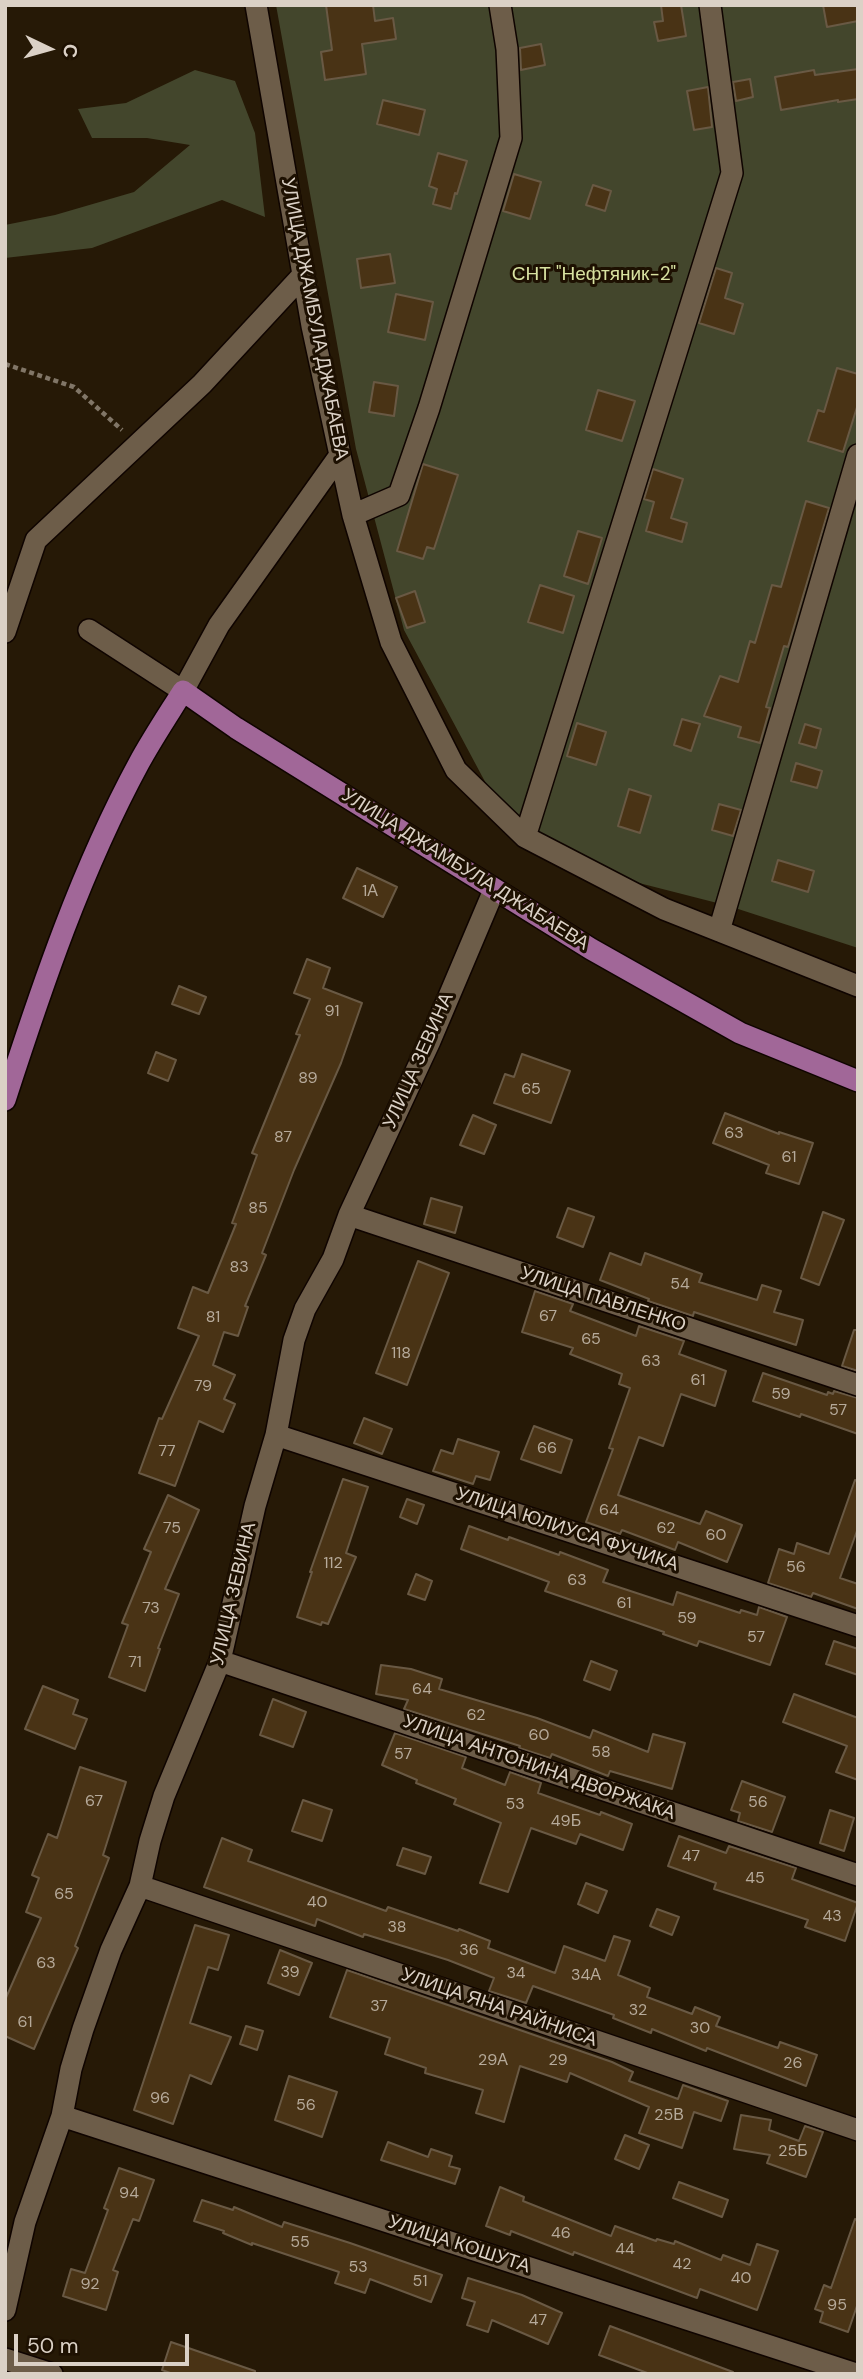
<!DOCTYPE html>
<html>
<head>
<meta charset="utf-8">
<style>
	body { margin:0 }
	#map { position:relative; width:863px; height:2379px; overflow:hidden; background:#261906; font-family:"DM Sans",sans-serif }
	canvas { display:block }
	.frame { position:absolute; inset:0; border:7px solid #dbd1c6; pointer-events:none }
	.north { position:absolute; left:14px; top:14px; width:70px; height:70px; -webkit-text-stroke:5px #1d1001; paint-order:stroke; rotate:95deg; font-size:19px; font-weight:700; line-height:28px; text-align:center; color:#dbd1c6 }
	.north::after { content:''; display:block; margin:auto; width:24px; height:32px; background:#dbd1c6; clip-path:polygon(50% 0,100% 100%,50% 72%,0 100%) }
	.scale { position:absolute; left:14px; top:2334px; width:175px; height:32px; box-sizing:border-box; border:4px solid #dbd1c6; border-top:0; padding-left:9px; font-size:21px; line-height:24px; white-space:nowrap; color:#dbd1c6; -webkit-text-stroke:5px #1d1001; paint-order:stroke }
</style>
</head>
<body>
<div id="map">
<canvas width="863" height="2379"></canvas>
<div class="frame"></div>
<div class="north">С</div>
<div class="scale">50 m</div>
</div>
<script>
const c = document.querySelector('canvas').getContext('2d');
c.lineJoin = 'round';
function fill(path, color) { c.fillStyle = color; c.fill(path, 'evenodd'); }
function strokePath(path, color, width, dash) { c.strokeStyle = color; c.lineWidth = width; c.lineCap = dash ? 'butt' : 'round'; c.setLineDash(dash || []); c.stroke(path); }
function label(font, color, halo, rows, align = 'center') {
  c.font = font + ' "DM Sans",sans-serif'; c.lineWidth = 6; c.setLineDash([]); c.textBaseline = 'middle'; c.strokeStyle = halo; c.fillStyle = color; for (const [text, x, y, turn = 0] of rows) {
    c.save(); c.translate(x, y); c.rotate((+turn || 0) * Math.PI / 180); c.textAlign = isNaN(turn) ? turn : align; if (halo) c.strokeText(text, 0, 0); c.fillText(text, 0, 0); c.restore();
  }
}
const green = new Path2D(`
	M276,5h582v943l-129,-42 -137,-35 -86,-50 -102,-191 -48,-181z
	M195,70l40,11 20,52 10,84 -43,-17 -130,48 -87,10v-33l50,-10 79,-23 56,-47 -43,-7h-55l-14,-29 48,-6z`);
const building = new Path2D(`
	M326,5h47l2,16 18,-3 3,21 -34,5 4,30 -41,6 -4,-28 11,-2z
	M661,5h20l5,31 -28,5 -4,-19 9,-1z
	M823,5h35v16l-31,6z
	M541,44l4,21 -24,5 -1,-22z
	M858,69v30l-20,3v-2l-57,10 -6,-33 39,-7 1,5z
	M750,79l3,18 -17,4 -3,-19z
	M708,87l4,40 -18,3 -7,-39z
	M383,100l42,10 -6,25 -42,-11z
	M438,153l29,8 -10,33 -2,-1 -4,16 -18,-5 4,-15 -8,-3z
	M514,174l27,8 -11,37 -27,-8z
	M593,185l18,6 -6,20 -19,-6z
	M390,254l5,29 -34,5 -4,-29z
	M716,268l16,5 -7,25 18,6 -9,30 -35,-11z
	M396,294l37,8 -8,38 -37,-8z
	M837,368l21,6v30l-15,48 -35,-11 10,-31 6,2z
	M374,382l24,4 -4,30 -25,-4z
	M598,390l37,11 -13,40 -36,-11z
	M423,464l35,11 -24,74 -7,-2 -4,12 -26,-8z
	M653,469l30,10 -12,39 16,5 -5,19 -36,-11 8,-29 -10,-3z
	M806,501l23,7 -41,139 -4,-1 -18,61 4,1 -10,35 -22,-6 3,-10 -37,-11 16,-40 18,6 12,-41 5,2 17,-58 9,2z
	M578,531l24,7 -14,46 -24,-8z
	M540,585l34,11 -11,37 -35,-11z
	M415,591l10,31 -18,6 -11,-30z
	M682,719l18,5 -9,27 -17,-6z
	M577,723l29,9 -10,33 -29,-9z
	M805,724l16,5 -5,19 -17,-5z
	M796,763l26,8 -5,17 -26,-7z
	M629,789l22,7 -11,37 -22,-7z
	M719,804l22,6 -8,26 -21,-6z
	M778,860l36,11 -6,21 -36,-11z
	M357,868l40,19 -14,30 -40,-19z
	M307,959l23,9 -7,20 39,15 -21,60 -47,107 -32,83 4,2 -21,51 3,1 -10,29 -14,-4 -11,33 22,10 -11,24 11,5 -12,28 -24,-11 -24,65 -36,-13 20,-55 3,1 37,-83 -21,-8 15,-41 15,6 28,-69 -4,-1 25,-68 -5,-2 48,-118 -4,-1 14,-35 -16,-6z
	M179,986l27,11 -7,17 -27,-10z
	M156,1052l20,8 -8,21 -20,-8z
	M522,1054l48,17 -19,52 -57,-20 11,-29 9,3z
	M725,1113l54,21v-2l34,11 -14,41 -33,-11 3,-8 -56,-22z
	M473,1115l23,10 -12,29 -24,-9z
	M431,1198l31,9 -7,26 -31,-9z
	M568,1208l26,9 -11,30 -26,-10z
	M823,1212l21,8 -25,65 -18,-7z
	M610,1253l31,12 4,-12 57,21 -3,8 58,18 5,-15 19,6 -7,21 29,8 -7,25 -102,-33 -1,4 -45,-15 1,-2 -49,-19z
	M418,1261l31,12 -42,112 -31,-12z
	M535,1291l38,13 -3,7 66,25 3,-10 45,15 -5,13 47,17 -11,35 -34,-12 -18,52 -24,-9 -21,58 82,29 6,-13 36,14 -15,37 -49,-20 -3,8 -53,-20 -2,4 -34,-12 27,-73 -4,-1 21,-60 -11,-4 3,-10 -52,-20 3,-6 -51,-16z
	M854,1330h4v41l-16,-5z
	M763,1373l64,22 1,-3 5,2 1,-3 24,7v36l-57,-20 -1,3 -47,-16z
	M364,1418l28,11 -10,25 -28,-11z
	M534,1426l38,14 -11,33 -40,-14z
	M458,1439l41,13 -9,28 -14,-4 -3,8 -40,-13 8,-21 12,4z
	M343,1479l25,8 -22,66 10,4 -28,67 -6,-2 -1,3 -24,-8 15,-45h-2z
	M855,1480l3,1v47l-18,50 18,6v25l-45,-16 -2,4 -43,-14 11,-34 15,5 3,-11 32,11z
	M168,1495l31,15 -34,79 14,5 -21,54 2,1 -15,42 -36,-14 19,-52 -6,-2 29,-71 -7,-3z
	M407,1499l17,6 -7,19 -17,-7z
	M469,1526l39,14 1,-3 50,18 1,-3 48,18 -5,12 70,23 4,-13 63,21 1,-3 16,5 2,-8 28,10 -17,48 -71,-24 -2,5 -34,-12 1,-2 -119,-41 4,-9 -88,-33z
	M416,1574l16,7 -7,19 -17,-6z
	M834,1641l24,8v26l-32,-11z
	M591,1661l26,10 -7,19 -26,-10z
	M381,1665l30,4 31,10 -3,10 98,29 53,20 3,-8 55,22 5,-18 32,9 -13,46 -62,-18 -2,5 -56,-22 -2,4 -31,-10 1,-2 -116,-37 4,-9 -32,-6z
	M43,1686l35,14 -5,14 14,5 -12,30 -50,-20z
	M794,1694l64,24v62l-22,-8 11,-26 -64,-24z
	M273,1699l33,13 -13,35 -33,-12z
	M395,1733l71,24 -4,11 43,17 5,-13 31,11 -3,10 62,22 1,-3 31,12 -9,26 -43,-16 -4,10 -45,-16 -23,64 -28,-9 21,-60 -47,-19 2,-5 -40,-16 1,-3 -35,-15z
	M80,1767l46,15 -23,73 6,3 -34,88 3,2 -44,101 -29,-13v-36l36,-82 -15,-6 13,-34 -7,-3 16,-41 9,4z
	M742,1781l43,16 -13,35 -34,-11 2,-8 -9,-3z
	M303,1800l29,10 -10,31 -30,-10z
	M830,1810l24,8 -10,33 -24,-8z
	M679,1836l47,17 3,-7 67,22 -4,11 66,24 -13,38 -40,-14 3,-7 -94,-31 2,-6 -48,-17z
	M222,1838l30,12 -4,11 138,50 2,-4 70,24 1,-2 31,12 -2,7 67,25 9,-27 41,15 9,-25 16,5 -12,34 32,13 -3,9 45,17 3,-7 25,10 -4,9 62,22 2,-6 37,13 -11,31 -99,-38 -1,3 -54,-22 -1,4 -38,-15 1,-3 -81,-29 -7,17 -37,-12 5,-13 -46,-18 -84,-26 -1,3 -46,-18 -2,7 -111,-39z
	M403,1848l28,9 -6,17 -28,-9z
	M586,1883l21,8 -9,22 -20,-9z
	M657,1909l22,8 -7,18 -22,-9z
	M195,1925l34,10 -11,35 -10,-3 -18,56 41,14 -20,47 -21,-9 -17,49 -39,-14z
	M280,1950l32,13 -13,32 -31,-12z
	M347,1970l265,92 21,10 -4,9 49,18 5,-14 45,16 -7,20 -27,-9 -12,36 -43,-15 10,-26 -79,-34 -3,9 -47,-16 -16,56 -28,-9 7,-23 -58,-17 1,-5 -41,-14 5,-16 -60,-21z
	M246,2026l17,5 -6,19 -17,-6z
	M289,2076l48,16 -15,45 -47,-17z
	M741,2115l30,5 -2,10 30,11 6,-15 18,6 -17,45 -39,-14 3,-8 -36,-6z
	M625,2135l24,10 -10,24 -24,-10z
	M388,2142l40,15 3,-8 21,7 -3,10 11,3 -5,15 -74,-24z
	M119,2168l35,12 -15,41 -6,-2 -20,51 5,2 -12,38 -43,-14 8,-27 14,4 23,-63 -4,-2z
	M679,2182l49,18 -6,17 -49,-19z
	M500,2187l24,10 -1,4 88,35 4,-10 41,15 1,-2 17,5 1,-3 46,19 2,-5 27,10 7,-21 21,7 -21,59 -57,-21 -3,9 -123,-46 -1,3 -62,-24 -1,4 -24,-9z
	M202,2200l31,10 1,-3 48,20 2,-5 66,21 92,32 -11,27 -61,-23 -5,14 -30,-10 4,-11 -87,-29v2l-29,-12 1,-2 -30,-10z
	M855,2219l3,1v83l-10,29 -28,-10 3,-10 -8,-3 9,-24 7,3z
	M468,2278l54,17 40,18 -14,31 -56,-24 -4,12 -21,-7 8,-23 -13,-4z
	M610,2326l123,46 -1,2h-82l-51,-19z
	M171,2342l84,29v3h-82l-11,-4z`);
const path = new Path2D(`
	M5,364l69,23 48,43`);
const minor = new Path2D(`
	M256,5l56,321 41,189 38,127 65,128 69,67 139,72 194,77
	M353,515l46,-20 30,-87 82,-270 -4,-89 -7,-44
	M89,630l94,61 36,-66 121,-170
	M5,632l31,-92 166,-156 101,-109
	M525,837l207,-664 -22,-168
	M719,931l139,-476
	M349,1215l509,170
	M276,1435l582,191
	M220,1661l638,214
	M140,1886l718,244
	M62,2116l794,258
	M5,2310l20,-88 37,-106 9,-47 12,-40 28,-79 29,-64 10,-45 14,-45 56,-135 35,-155 21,-71 18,-95 11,-31 28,-50 16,-44 81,-174 64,-151
	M5,2359l47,15`);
const major = new Path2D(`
	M5,1100c37,-114 76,-230 134,-337 13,-24 29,-48 44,-72l53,37 355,221 149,84 118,48`);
const numberNames = [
	["1А",370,892],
	["91",332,1012],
	["89",308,1079],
	["65",531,1090],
	["63",734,1134],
	["87",283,1138],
	["61",789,1158],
	["85",258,1209],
	["83",239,1268],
	["54",680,1285],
	["67",548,1317],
	["81",213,1318],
	["65",591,1340],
	["118",401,1354],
	["63",651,1362],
	["61",698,1381],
	["79",203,1387],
	["59",781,1395],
	["57",838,1411],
	["66",547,1449],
	["77",167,1452],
	["64",609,1511],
	["75",172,1529],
	["62",666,1529],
	["60",716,1536],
	["112",333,1564],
	["56",796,1568],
	["63",577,1581],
	["61",624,1604],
	["73",151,1609],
	["59",687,1619],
	["57",756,1638],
	["71",135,1663],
	["64",422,1690],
	["62",476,1716],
	["60",539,1736],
	["58",601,1753],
	["57",403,1755],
	["67",94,1802],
	["56",758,1803],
	["53",515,1805],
	["49Б",566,1822],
	["47",691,1857],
	["45",755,1879],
	["65",64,1895],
	["40",317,1903],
	["43",832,1917],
	["38",397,1928],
	["36",469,1951],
	["63",46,1964],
	["39",290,1973],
	["34",516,1974],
	["34А",586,1976],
	["37",379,2007],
	["32",638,2011],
	["61",25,2023],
	["30",700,2029],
	["29А",493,2061],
	["29",558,2061],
	["26",793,2064],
	["96",160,2099],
	["56",306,2106],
	["25В",669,2116],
	["25Б",793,2152],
	["94",129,2194],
	["46",561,2234],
	["55",300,2243],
	["44",625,2250],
	["42",682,2265],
	["53",358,2268],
	["40",741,2279],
	["51",420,2282],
	["92",90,2285],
	["95",837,2306],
	["47",538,2321]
];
const parkNames = [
	["СНТ \"Нефтяник-2\"",594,275]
];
const streetNames = [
	["УЛИЦА ДЖАМБУЛА ДЖАБАЕВА",314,319,79],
	["УЛИЦА ДЖАМБУЛА ДЖАБАЕВА",465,870,32],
	["УЛИЦА ЗЕВИНА",419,1061,-66],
	["УЛИЦА ПАВЛЕНКО",603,1300,18],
	["УЛИЦА ЮЛИУСА ФУЧИКА",567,1530,18],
	["УЛИЦА ЗЕВИНА",234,1594,-77],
	["УЛИЦА АНТОНИНА ДВОРЖАКА",539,1768,19],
	["УЛИЦА ЯНА РАЙНИСА",499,2008,19],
	["УЛИЦА КОШУТА",459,2245,18]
];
fill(green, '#43462c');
fill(building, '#493315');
strokePath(building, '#695944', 2);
strokePath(minor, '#0f0400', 24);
strokePath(major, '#0f0400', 24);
strokePath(path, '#817667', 4.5, [5, 3.5]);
strokePath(minor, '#6d5d49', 21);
strokePath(major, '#a16798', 21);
label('16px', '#b6aa9a', null, numberNames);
label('19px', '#d8e2a1', '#1d1001', parkNames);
label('19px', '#dbd1c6', '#1d1001', streetNames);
</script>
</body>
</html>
